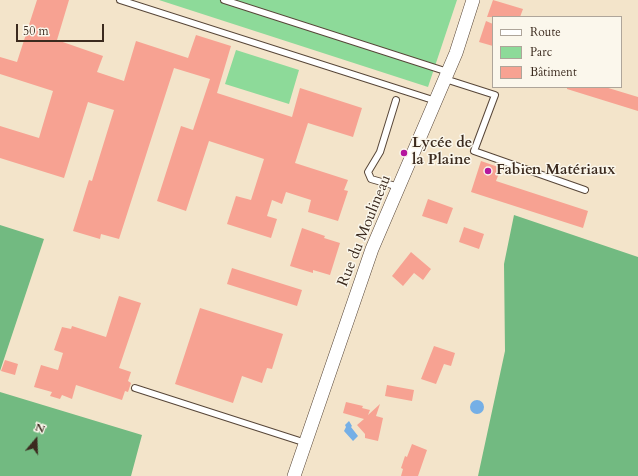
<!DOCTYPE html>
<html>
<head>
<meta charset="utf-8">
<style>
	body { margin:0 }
	#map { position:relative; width:638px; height:476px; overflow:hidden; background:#f3e4ca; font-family:Cardo,serif }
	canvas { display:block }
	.legend { position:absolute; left:492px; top:16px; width:130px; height:72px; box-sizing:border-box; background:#fbf7ec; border:1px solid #aea59a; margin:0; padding:5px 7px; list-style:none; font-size:12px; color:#3b2a1e }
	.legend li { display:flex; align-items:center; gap:8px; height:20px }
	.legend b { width:20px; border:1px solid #aea59a }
	.north { position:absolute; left:16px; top:420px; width:40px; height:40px; -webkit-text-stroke:3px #fbf7ec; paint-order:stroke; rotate:19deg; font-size:11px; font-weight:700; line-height:16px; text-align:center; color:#3b2a1e }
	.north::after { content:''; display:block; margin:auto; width:14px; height:18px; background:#3b2a1e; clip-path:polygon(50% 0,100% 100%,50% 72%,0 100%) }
	.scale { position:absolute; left:16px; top:24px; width:88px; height:18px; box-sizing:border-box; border:2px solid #3b2a1e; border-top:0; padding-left:5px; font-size:12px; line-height:14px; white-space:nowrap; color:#3b2a1e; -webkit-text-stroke:3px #fbf7ec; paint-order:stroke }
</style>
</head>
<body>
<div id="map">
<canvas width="638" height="476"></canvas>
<ul class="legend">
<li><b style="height:5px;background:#fff"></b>Route</li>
<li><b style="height:11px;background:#8dda99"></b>Parc</li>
<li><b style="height:11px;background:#f7a292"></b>Bâtiment</li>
</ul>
<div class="north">N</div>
<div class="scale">50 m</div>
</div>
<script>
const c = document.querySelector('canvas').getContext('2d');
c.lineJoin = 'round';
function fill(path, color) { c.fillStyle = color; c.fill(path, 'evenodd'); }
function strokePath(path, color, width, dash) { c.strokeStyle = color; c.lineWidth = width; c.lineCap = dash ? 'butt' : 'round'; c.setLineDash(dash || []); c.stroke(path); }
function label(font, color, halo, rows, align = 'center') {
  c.font = font + ' Cardo,serif'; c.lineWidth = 3; c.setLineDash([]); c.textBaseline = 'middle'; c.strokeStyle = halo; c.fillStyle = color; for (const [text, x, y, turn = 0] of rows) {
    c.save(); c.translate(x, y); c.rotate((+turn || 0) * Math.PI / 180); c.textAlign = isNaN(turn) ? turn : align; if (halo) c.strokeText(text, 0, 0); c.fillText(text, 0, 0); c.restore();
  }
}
const green = new Path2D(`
	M159,0h298l-29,87z
	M236,50l63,20 -10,34 -64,-20z`);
const forest = new Path2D(`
	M514,215l124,42v219h-160l27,-125 -1,-87z
	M0,225l44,14 -44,132z
	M0,392l142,43 -11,41h-131z`);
const water = new Path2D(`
	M470 407a7 7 0 1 1 14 0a7 7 0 1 1-14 0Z
	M349,421l3,5 -1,1 7,9 -5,5 -9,-10 2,-4 -1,-2z`);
const building = new Path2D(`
	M37,0h32l-12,40 46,16 -6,16 27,9 12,-40 52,17 8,-23 35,11 -14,47 75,24 8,-29 62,20 -9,29 -45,-14 -13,40 53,17 -4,10 4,1 -10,30 -30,-9 3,-12 -25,-8 -4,12 -10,-4 -5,16 10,3 -6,19 -44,-14 9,-28 15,4 13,-41 -55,-18 -23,70 -29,-10 24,-75 12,4 17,-51 -36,-11 -55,171 -18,-5 -1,5 -27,-8 16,-51 3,1 22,-71 -26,-8 -24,76 -64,-20v-32l39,12 14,-47 -53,-17v-17l17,5z
	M493,0l30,9 -3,8h-33z
	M486,21l7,3v22l-14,-4z
	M567,87h38l33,10v14l-71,-22z
	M481,161l20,7 -5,13 92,30 -5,17 -112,-36z
	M428,199l25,9 -6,16 -25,-8z
	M464,227l20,7 -5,15 -20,-7z
	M302,228l23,8 -1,2 16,5 -10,32 -17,-5v3l-23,-7z
	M411,252l20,17 -8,11 -9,-7 -11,13 -11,-10z
	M232,268l70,22 -5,16 -70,-22z
	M119,296l22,7 -22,65 12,4 -3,9 3,2 -3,9 -3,-1 -3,9 -46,-15 -4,14 -10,-4 -2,4 -10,-3 2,-4 -18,-5 7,-22 17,5 5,-17 -9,-3 8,-23 9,2 1,-3 34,11z
	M200,308l83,26 -11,35 -5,-1 -5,15 -20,-7 -9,27 -58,-19z
	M434,346l21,7 -4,13 -7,-2 -8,20 -15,-5z
	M5,360l13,4 -3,11 -14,-4z
	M387,385l27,5 -2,11 -27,-5z
	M346,402l17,4 -1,2 8,2 -2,5 12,-11 -4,12 7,2 -5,23 -13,-3v-4l-8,-9 7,-6 -21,-6z
	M412,444l15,6 -9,26h-17l2,-7 -2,-1 4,-12 2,1z`);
const lane = new Path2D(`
	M120,0l316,101
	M224,0l224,72
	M445,79l50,16 -21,56 111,39
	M396,100l-16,52 -12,20 3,7 28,8
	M135,388l171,55`);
const street = new Path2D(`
	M294,476l78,-227 84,-196 17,-53`);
const markers = [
	[404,153,4,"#b5179e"],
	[488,171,4,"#b5179e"]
];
const poiNames = [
	["Lycée de",412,144],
	["la Plaine",412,161],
	["Fabien Matériaux",496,171]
];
const streetNames = [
	["Rue du Moulineau",365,231,-68]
];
fill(green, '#8dda99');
fill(forest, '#72ba81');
fill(water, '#75afe6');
fill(building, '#f7a292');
strokePath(lane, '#574638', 8);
strokePath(street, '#574638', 14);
strokePath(lane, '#fff', 6);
strokePath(street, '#fff', 13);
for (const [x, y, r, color] of markers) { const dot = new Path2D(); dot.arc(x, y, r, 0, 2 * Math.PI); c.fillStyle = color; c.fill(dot); strokePath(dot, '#fbf7ec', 1.5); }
label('bold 15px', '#3b2a1e', '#fbf7ec', poiNames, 'left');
label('15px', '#3b2a1e', '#fbf7ec', streetNames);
</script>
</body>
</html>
